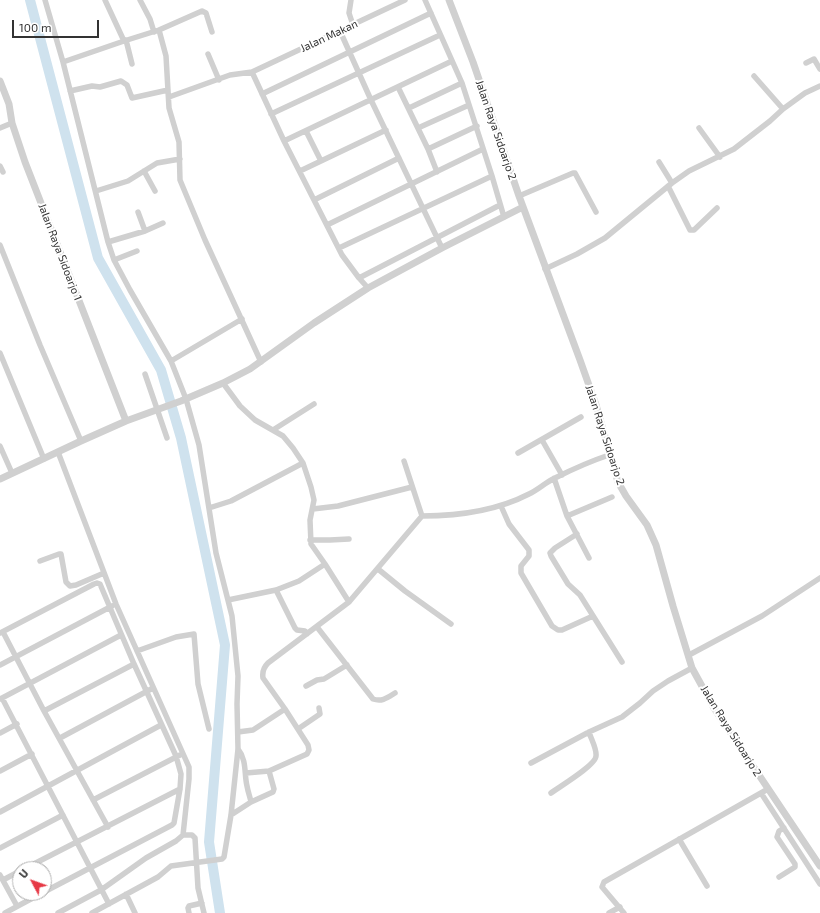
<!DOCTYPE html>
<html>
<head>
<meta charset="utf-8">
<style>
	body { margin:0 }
	#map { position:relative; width:820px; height:913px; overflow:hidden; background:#fff; font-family:"Exo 2",sans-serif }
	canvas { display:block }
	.north { position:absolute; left:12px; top:861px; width:40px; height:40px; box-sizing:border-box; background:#fff; border:1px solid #adadad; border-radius:50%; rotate:311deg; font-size:11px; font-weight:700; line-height:16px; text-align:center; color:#333 }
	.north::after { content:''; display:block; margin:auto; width:14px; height:18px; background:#e63946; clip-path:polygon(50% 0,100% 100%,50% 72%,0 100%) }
	.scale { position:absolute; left:12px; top:20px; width:87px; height:18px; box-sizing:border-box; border:2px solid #333; border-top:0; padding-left:5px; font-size:12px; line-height:14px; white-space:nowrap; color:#333; -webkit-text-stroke:3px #fff; paint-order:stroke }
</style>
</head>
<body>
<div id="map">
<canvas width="820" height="913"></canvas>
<div class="north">U</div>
<div class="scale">100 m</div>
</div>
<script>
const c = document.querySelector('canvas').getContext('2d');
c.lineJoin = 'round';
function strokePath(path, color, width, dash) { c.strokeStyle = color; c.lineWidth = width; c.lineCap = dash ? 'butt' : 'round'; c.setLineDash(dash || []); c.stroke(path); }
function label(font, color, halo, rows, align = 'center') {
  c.font = font + ' "Exo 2",sans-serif'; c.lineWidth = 4; c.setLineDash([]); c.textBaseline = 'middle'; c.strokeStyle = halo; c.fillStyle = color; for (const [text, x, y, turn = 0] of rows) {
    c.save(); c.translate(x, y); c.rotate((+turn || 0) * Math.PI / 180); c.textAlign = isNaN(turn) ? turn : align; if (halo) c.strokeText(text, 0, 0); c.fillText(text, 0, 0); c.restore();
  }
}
const river = new Path2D(`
	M30,0l68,258 63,112 20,68 44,207 -16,197 11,71`);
const minor = new Path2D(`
	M45,0l18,62 45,180 6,18 16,30 41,71 15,38 13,46 17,108 16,63 6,60 -1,28 1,45 -7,66 -7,42 -2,2 -51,7 -13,11 -66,36
	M105,0l19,41 35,-11 7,26 3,52 10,34 1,38 25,60 56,122
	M140,0l10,19 4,13
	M351,0l-2,13 4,12
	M425,0l37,83 30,93 12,41
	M159,30l43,-19 4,2 6,19
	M340,31l31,69 71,148
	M126,40l6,24
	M208,54l11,26
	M63,62l61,-21
	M806,63l8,-4 6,10
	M252,72l32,69 58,114 17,23 9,10
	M754,76l29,33
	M398,87l30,62 9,23
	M70,91l22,-5 8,1 21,-6 6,4 5,13 36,-8
	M262,94l169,-81
	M169,97l61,-22 22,-3 153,-72
	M409,108l53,-25
	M271,114l169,-79
	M0,128l12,-5
	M418,128l51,-23
	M699,128l21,29
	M306,131l15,30
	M284,141l168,-80
	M428,149l49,-23
	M659,162l13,21
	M0,166l3,6
	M144,171l11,20
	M300,171l86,-41
	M668,186l22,44h4l23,-22
	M96,191l32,-10 29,-18 23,-4
	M519,196l54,-23h2l21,39
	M314,200l85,-42
	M138,212l7,19
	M327,225l156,-76
	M108,242l37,-11 18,-8
	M0,245l40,100 41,96
	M339,248l153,-72
	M114,260l23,-9
	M545,269l32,-15 28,-16 67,-55 17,-12 45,-22 36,-28 13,-12 22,-16 15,-7
	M359,278l141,-73
	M0,353l44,106
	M171,361l71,-42
	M145,374l22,64
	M223,383l17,23 15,14 28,16 10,12 10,15 8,24 3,13 -4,20 1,24 14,20 24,38
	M273,430l41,-26
	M542,440l20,35
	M0,446l12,27
	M58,452l58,152 73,163v12l-6,56
	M518,453l63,-36
	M404,461l18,55
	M554,478l13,38
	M501,506l8,18 20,26v6l-8,10v7l31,53 6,4h4l31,-14
	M209,508l22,-7 72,-38
	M313,509l25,-3 74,-19
	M577,534l-22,14 -5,5 1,3 17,28 12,11 42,67
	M310,540h20l19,-1
	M589,558l-22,-42 45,-19
	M40,561l19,-7h2l5,28 4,4 6,-1 28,-12
	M378,569l27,22 46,33
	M276,590l19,38 2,2 8,1 2,3
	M228,600l48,-10 23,-9 26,-17
	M317,627l56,72c9,3 14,-1 22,-6
	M3,632l41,79 64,116
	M0,633l94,-49 3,-1 3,1 34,80 42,92 5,18 -1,15 -6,34 -2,2 -128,67
	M137,651l39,-14 18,-3 4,50 11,45
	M689,655l73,-39 58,-38
	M0,665l112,-59
	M306,686l11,-6 7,-1 23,-14
	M2,698l107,206
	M0,699l121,-64
	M44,711l90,-47
	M298,729l22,-15 -1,-6
	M238,732l15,-2 32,-21
	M0,733l17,-9
	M60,738l93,-50
	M238,749c9,11 6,25 9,37 1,6 3,11 4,16
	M531,763l58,-31 33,-15 18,-14 13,-12 15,-10 24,-13
	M0,771l32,-17
	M246,773l23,-2 38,-17 2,-4 -1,-5 -23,-36 -22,-31c-1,-6 0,-10 5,-15l81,-61 73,-86c37,0 74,-5 107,-22 9,-4 17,-12 26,-16 18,-9 36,-17 54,-23
	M551,793c8,-6 45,-28 45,-37 1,-7 -5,-17 -7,-24
	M761,793l59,91
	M93,800l87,-45
	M0,812l161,-87
	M231,815l20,-13 22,-10 1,-3 -5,-18
	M679,839l28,47
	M0,848l63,-33
	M24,869l156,-80
	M0,875l17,31
	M779,877l16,-10v-3l-18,-27 2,-6 5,-3
	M3,880l17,-9
	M126,894l9,19
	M5,913l37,-20
	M58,913l43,-23 45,-32 30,-17 7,-6h9l3,3 3,50 6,25
	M189,913l-1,-5 1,-2 13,-3
	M609,913l11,-6
	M624,913l-22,-26 2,-5 164,-93`);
const tertiary = new Path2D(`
	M449,0l24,62 46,134 61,164 16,45 22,77 8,14 21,29 9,20 17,61 19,62 22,40 106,158
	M0,81l9,23 3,19 13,39 101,259
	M0,479l81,-38 45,-20 55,-20 42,-18 27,-14 64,-46 54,-35 74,-40 81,-41`);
const streetNames = [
	["Jalan Makan",329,36,-25],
	["Jalan Raya Sidoarjo 2",496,130,71],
	["Jalan Raya Sidoarjo 1",60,252,69],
	["Jalan Raya Sidoarjo 2",605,435,72],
	["Jalan Raya Sidoarjo 2",731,731,58]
];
strokePath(river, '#cfe2ee', 10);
strokePath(minor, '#d0d0d0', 5.5);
strokePath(tertiary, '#d0d0d0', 7);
label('11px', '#333', '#fff', streetNames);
</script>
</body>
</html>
